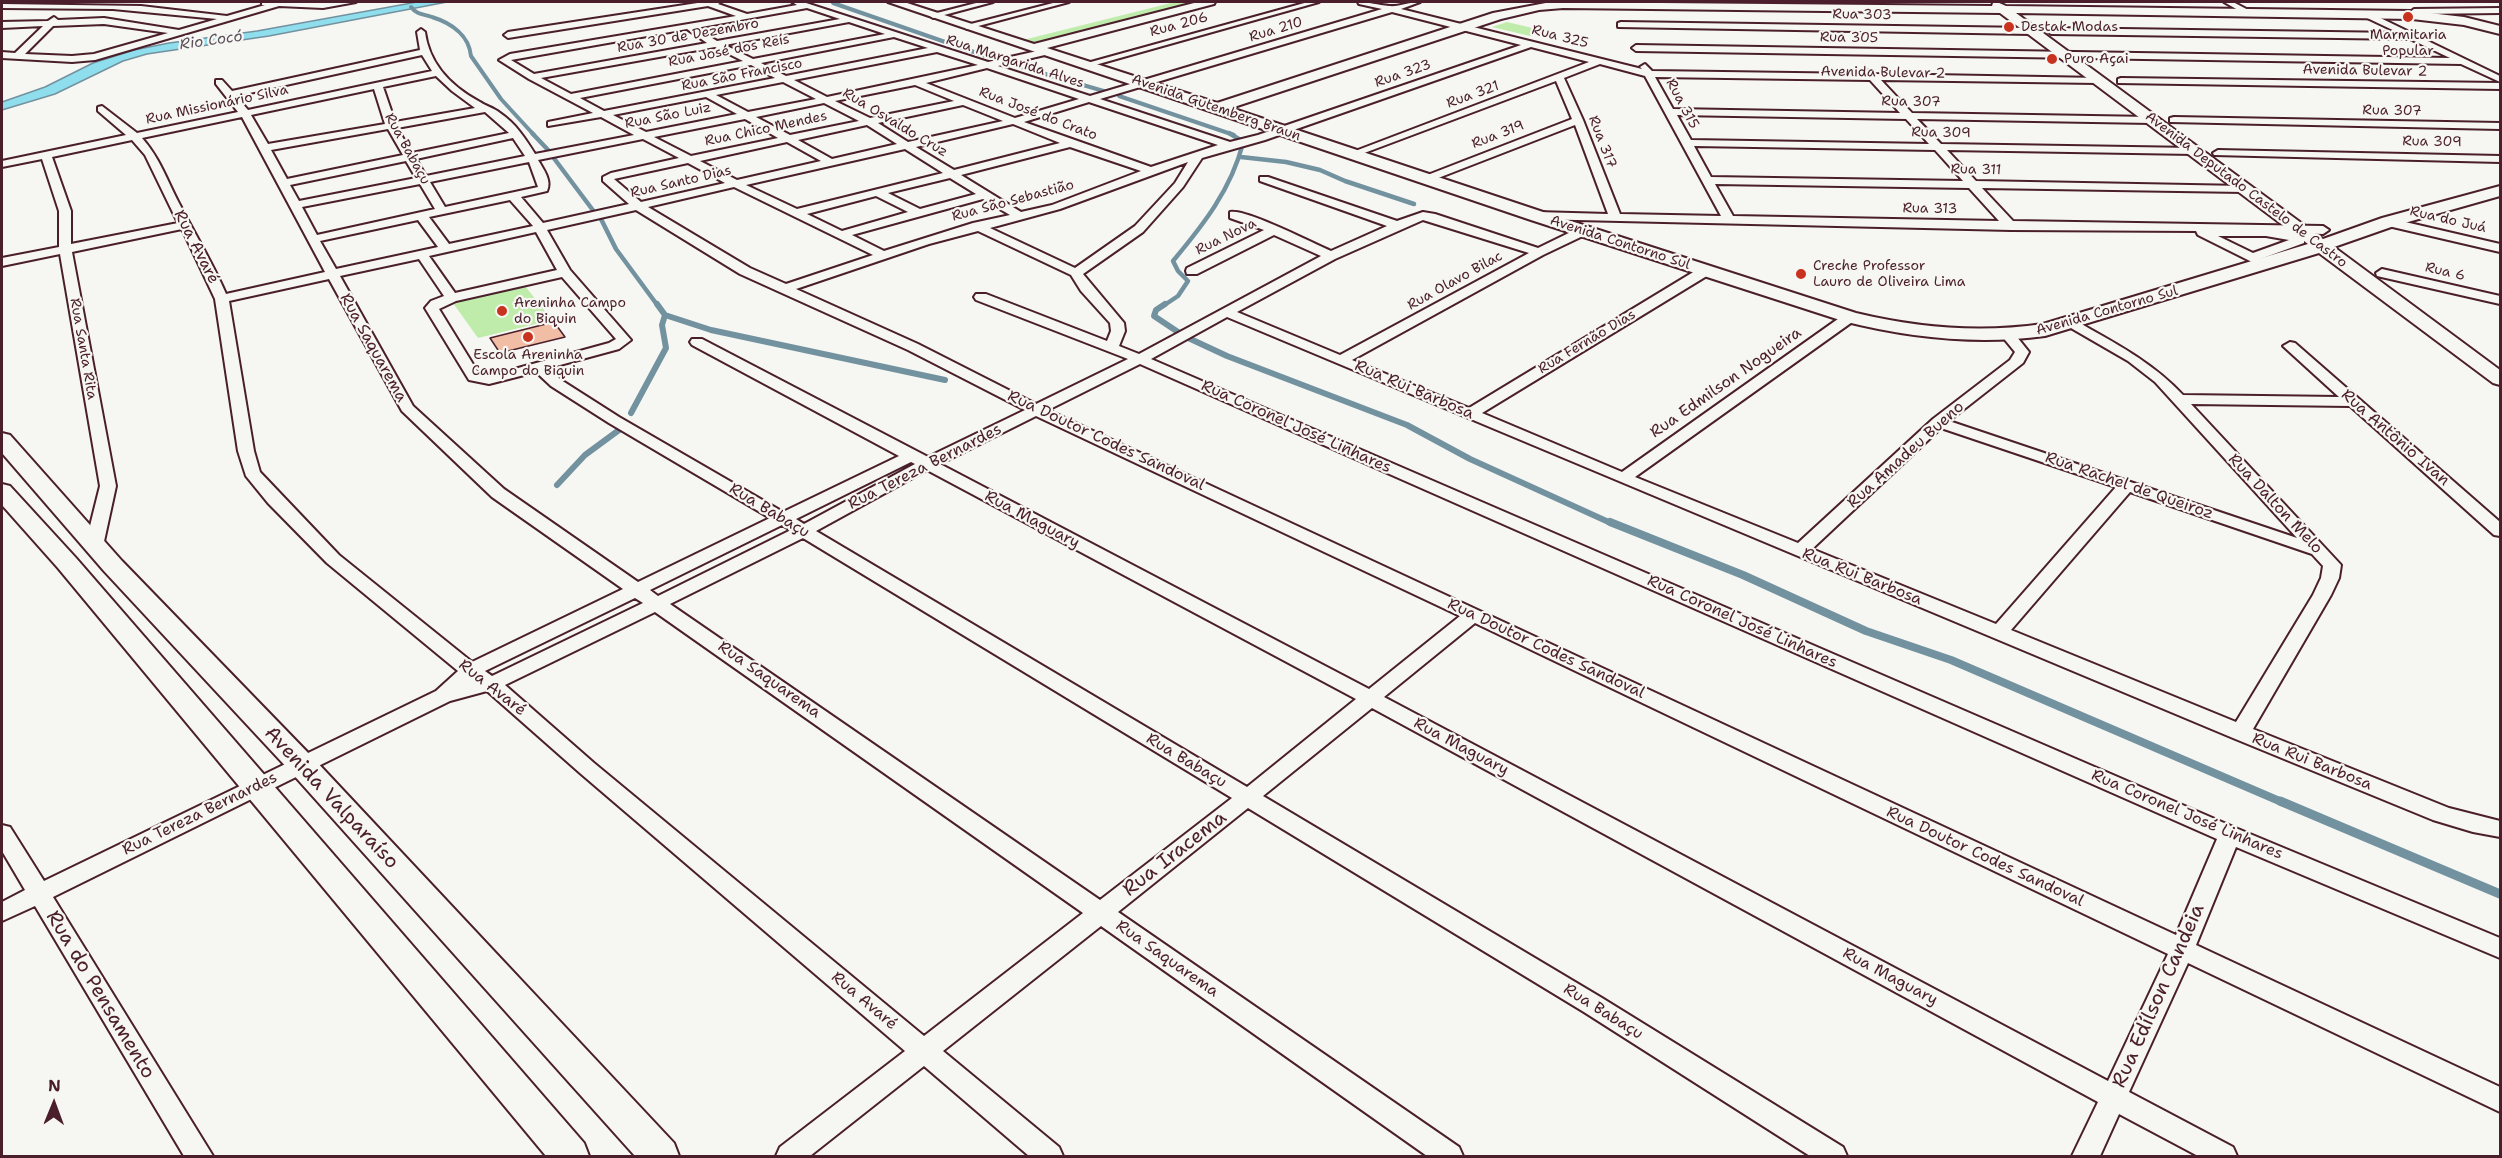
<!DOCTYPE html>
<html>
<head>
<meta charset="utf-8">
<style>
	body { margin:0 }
	#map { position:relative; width:2502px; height:1158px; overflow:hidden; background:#f6f6f2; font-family:"Shantell Sans",sans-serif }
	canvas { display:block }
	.frame { position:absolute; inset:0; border:3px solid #4a1f2b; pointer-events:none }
	.north { position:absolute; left:24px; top:1074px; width:60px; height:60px; -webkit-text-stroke:4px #f6f6f2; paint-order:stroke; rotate:1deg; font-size:16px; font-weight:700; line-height:24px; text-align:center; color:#4a1f2b }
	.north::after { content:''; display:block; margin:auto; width:21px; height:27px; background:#4a1f2b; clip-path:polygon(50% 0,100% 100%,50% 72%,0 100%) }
</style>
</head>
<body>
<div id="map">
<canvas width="2502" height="1158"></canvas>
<div class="frame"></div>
<div class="north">N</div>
</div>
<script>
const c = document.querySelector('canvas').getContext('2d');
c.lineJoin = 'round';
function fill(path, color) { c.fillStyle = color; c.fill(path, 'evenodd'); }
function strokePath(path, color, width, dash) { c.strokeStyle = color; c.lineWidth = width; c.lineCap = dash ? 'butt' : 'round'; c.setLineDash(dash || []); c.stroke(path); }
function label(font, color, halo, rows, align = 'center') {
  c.font = font + ' "Shantell Sans",sans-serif'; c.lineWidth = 4.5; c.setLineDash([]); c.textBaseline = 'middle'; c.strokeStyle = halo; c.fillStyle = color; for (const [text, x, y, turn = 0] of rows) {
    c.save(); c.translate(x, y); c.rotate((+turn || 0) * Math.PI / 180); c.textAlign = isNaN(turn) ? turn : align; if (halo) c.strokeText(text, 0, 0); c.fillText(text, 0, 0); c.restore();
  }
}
const green = new Path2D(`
	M1175,2h28l-166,43 -14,-5z
	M1507,22l38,9 -15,5 -38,-9z
	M525,286l27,34 -74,18 -25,-35z`);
const water = new Path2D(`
	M417,2h30l-178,34 -122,18 -24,7 -68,33 -53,16v-8l43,-15 48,-24 41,-13 35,-7 88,-12z`);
const streamFar4 = new Path2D(`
	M833,3l164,57
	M411,7c6,8 13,7 21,10 19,6 37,18 39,39l30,43 33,36
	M1011,64l96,28
	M1119,96l115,39`);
const streamFar3 = new Path2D(`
	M532,133l17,18
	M1229,133l13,8
	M553,157l42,56
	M1241,157l45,5 34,8 25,11 69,23
	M601,219l15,30 42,57
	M1163,306l15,-10 10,-15 -10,-10 -5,-10c30,-36 58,-71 70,-118`);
const streamFar2 = new Path2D(`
	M1165,304l-9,6 -2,6 30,20 43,20 180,69 63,34 143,65
	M665,315l46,15 234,50
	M631,413l35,-65 -4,-23 3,-10 -8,-11
	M557,485l28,-30 34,-25`);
const streamFar1 = new Path2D(`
	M1610,522l133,53 123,56 85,29 333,143`);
const stream = new Path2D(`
	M2280,801l220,93`);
const building = new Path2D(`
	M554,322l11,15 -65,16 -10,-15z`);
const street = new Path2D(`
	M262,2h94l-33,6 -44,-2 -184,54 -23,2 -70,-4v-6l13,1 28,-27 -41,2v-6l46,-1 6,-4 4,3 46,-2 75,12 38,-11 -104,-10 -111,-1v-4l139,2 86,10 38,-11h-3zM104,24l64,9 -74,21 -22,2 -47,-2 28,-28z
	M704,2h17l-3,2 29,10 50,-9 -5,-3h11l185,60 58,-13 5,3 -2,2 -51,12 92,30 292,-87 -23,-5 -1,-2c11,0 20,3 31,4 10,1 20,-4 31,-4l-19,7 241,60 -2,-2 5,-3 7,7 213,3 4,-4 6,4 225,4v4l-3,1 -216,-3 31,33 239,4 5,3 -5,3 -234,-4 24,25 253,4 5,3 -5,3 -247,-4 29,31 268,5 6,3 -6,3 -262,-4 31,33 310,5 6,4 -6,4 -29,-1 10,4v6l-52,19 -54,-27 -2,-4 -185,-1 -478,-11v-6l4,-1 71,2 -33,-89 -142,55h-8v-4l147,-57 -16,-38 -197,74 -4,1 -5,-3 239,-91 -58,-15 -266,93 -63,18 -19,29 -40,45 -60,42 41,49 1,8 -6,15 20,8 182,-98 -47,-21 -77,39h-10l-1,-3 1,-3 77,-38 -34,-12v-6c17,-3 82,31 101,39l56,-25 -127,-45v-4h8l129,44 26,-9 12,2 103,34 41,-20h8v6l-44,21 -191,105 117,48 231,-140h10l1,3 -1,3 -228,139 140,59 223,-158h10l2,3 -2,3 -220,157 163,66 135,-124 77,-59 5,-8 -14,-17 7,-4 5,1 16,20 -6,11 -74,58 348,117 -142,-156 -27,-21 -64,-37 7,-4 5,1c39,22 76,41 107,74l156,2 -56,-51 7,-4 5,1 205,179v14l-6,-1 -144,-129 -159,-2 150,161 -2,13 -8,17 -78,134 196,79 51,13v16l-27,-5 -40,-12 -200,-82 -1006,-421 -76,42 1087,470 262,109v20l-264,-111 -40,98 304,142v25l-312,-149 -59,129 104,55 4,9h-39l-79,-42 -19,42h-28l26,-54 -726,-394 -109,88 339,202 241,149 4,9h-37l-226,-144 -336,-204 -130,104 341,235 4,9h-36l-326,-230 -158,125 116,96 4,9h-34l-105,-90 -114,90h-34l4,-9 125,-96 -325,-278 -93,-82 -37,10 -397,196 160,259h-29l-149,-250 -33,15v-19l23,-12 -23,-39v-26l8,2 34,54 392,-190 22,-20 -131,-108 -59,-60 -22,-27 -8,-25 -23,-152 -33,-70 -110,23 44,234 -13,60 -3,4h-12l-3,-4 15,-60 -40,-232 -58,12v-8l57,-11v-36l-17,-52 -40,8v-6l124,-26 -28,-24v-4l4,-1 35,27 101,-21 -22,-28v-4h6l10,11 188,-41 -3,-18 4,-3 4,3c4,32 27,55 55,70 6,4 14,6 20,11 16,11 25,25 35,41l99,-19 -33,-18 -53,9v-4l45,-9 -64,-34 -30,-19 11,-6 226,-38 -28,-10 -200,32 -4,-3 4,-3zM807,8l33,11 -123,22 -21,-13zM1392,12l129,33 -263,90 -28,7 -130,-43zM849,22l36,12 -132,25 -28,-14zM687,29l20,14 -173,31 -23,-14zM894,37l34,11 -142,28 -25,-13zM715,47l28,14 -172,33 -30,-16zM937,52l41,13 -151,32 -33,-17zM422,55l10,16 -184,39 -12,-14zM1600,64l45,12 76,140 -101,-2 -37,-94 -19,-42zM751,65l24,13 -171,33 -24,-13zM987,68l92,31 -64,19 -89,-35zM436,76l16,15 23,17 -80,14 -12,-35zM1655,77l215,3 30,33 -227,-4zM783,82l33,17 -68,13 -32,-17zM915,85l39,16 -84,17 -35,-17zM374,89l11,35 -117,20 -17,-29zM706,97l31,17 -91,18 -33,-17zM1089,102l129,43 -67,22 -127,-45zM824,103l35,18 -69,14 -34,-18zM963,105l40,16 -95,21 -30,-19zM485,112l24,21 -97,20 -15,-25zM1677,115l229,4 23,25 -238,-4zM242,117l83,155 -99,22c-13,-30 -30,-58 -45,-87 -13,-24 -21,-49 -39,-69zM745,119l33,19 -87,18 -37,-19zM1013,124l47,19 -106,27 -38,-23zM867,125l30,19 -65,15 -34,-19zM388,129l15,26 -116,24 -16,-29zM513,138l12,18 -99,20 -10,-17zM643,139l36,19 -68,15 -8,4v4l26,23 -86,19 -22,-26 26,-6c5,-10 -3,-21 -9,-31zM132,140l13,15 33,68 -107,21v-33l-19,-54zM787,142l34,19 -84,19 -37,-19zM1694,146l241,4 28,31 -252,-4zM1070,147l71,24 -89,34 -31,7 -60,-37zM905,149l38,24 -146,36 -51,-24zM406,161l10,17 -117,23 -9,-16zM529,162l9,25 -93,20 -15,-25zM1188,162l-13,21 -40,43 -60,42 -85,-40 70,-19zM688,163l37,20 -84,19 -27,-23zM950,178l26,16 -56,15 -32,-16zM420,184l15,25 -118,26 -15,-28zM1715,184l254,4 30,33 -266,-5zM734,187l139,68 -87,29 -36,-16 -102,-61zM876,196l32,16 -66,19 -35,-17zM983,199l27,16 -37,8 -89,28 -32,-16zM510,200l23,26 -84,18 -20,-27zM636,210l104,64 168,76 117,60 -97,47 -226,-118h-10l-2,3 2,3 207,111 -116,56 -164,-95 -58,-37 -12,-12 70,-19 12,-9 -61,-70 -23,-40zM418,220l20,27 -102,22 -16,-28zM1423,220l106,33 -189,102 -103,-43 98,-53zM978,231l93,44 10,16 29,32 1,8 -4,10 -121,-47h-10l-2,3 2,3 152,59 -92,45 -118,-60 -122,-55 133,-45zM536,232l21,38 -102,23 -26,-37zM2218,236h48l23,4 -36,13zM419,259l25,37 -13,5 -6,7 44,72 20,4 47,-12 15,14 58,37 161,95 -132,64 -134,-93 -91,-83 -73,-130zM562,277l54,62 -7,4 -120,33 -10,-2 -40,-65 17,-8zM329,279l73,132 90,86 131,92 -151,73 -133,-107 -79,-83 -6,-21 -25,-150zM1140,364l1077,475 -41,96 -1128,-525zM1036,416l424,200 -91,73 -429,-225zM1941,428l175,59 -120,137 -184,-75zM911,462l4,2 -111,60 -8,-5zM927,470l429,229 -109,88 -431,-256zM2130,492l182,62 11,12 -2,12 -8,17 -77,127 -225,-92zM782,525l9,5 -133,66 -8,-6zM803,538l429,260 -132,102 -430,-296zM635,598l8,5 -151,73 -7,-5zM655,612l428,301 -159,123 -330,-273 -89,-78zM1475,623l693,331 -60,127 -724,-384z
	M980,2h13l-60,16 -4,-3z
	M1057,2h12l-102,27 -4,-3z
	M1308,2h11l-231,65 -8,-2z
	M2224,2h9l19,10 -7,2z
	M2414,9l86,-1v5l-83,1 -8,3 1,-5z
	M2366,11l134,65v6l-39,-18 -825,-13 -4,-3 4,-3 814,13 -40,-19 -359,-5 -4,-3 4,-3 348,5 -36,-17 -1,-2z
	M1621,22l410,6 4,3 -4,3 -413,-7v-4z
	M2121,78l379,5v6l-382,-6v-4z
	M2174,117l326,6v6l-330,-7v-4z
	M2218,150l282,6v6l-286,-7 -1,-2z
	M2388,218l112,26v8l-116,-27 -2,-3z
	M2382,269l118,27v8l-123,-28 -1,-3z`);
const secondary = new Path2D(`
	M888,2h16l130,42 164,-42h17l-1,2 -167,44 170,55 276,-90 58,-11 441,4 1,-3 4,-1 9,4 406,5 52,6 36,9v8l-36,-9 -52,-6 -396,-6 307,226 59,-21 118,-32v10l-106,30 -60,21 166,123v15l-7,-2 -174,-130 -274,83c-68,9 -135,2 -202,-15l-312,-101zM1563,8l437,5 308,231 -265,80c-63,9 -125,4 -187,-11l-313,-101 -312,-104 270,-89 38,-9z
	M2,433l8,2 112,126 191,197 361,385 5,13h-44l-344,-384 -187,-201 -102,-118z
	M2,484l8,2 66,72 508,585 5,13h-43l-488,-588 -56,-63z`);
const markers = [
	[2408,17,6,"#c8321e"],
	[2009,27,6,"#c8321e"],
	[2052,59,6,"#c8321e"],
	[1801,274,6,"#c8321e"],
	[502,311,6,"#c8321e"],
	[528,337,6,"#c8321e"]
];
const farStreetnames = [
	["Rua 303",1862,15,1],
	["Rua 206",1179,25,-15],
	["Rua 210",1276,30,-17],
	["Rua 30 de Dezembro",688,36,-10],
	["Rua 325",1560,37,14],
	["Rua 305",1849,38,1],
	["Rua José dos Reís",729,51,-11],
	["Rua Margarida Alves",1015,62,18],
	["Avenida Bulevar 2",2365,71,1],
	["Avenida Bulevar 2",1883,73,1],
	["Rua 323",1403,74,-19],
	["Rua São Francisco",742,75,-11],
	["Rua 321",1473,95,-20],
	["Rua 307",1911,102,1],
	["Rua 315",1682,104,62],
	["Rua Missionário Silva",217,105,-12],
	["Avenida Gutemberg Braun",1216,108,19],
	["Rua 307",2392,111,1],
	["Rua José do Crato",1038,114,21],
	["Rua São Luiz",668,116,-11],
	["Rua Osvaldo Cruz",895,123,31],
	["Rua Chico Mendes",766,129,-12],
	["Rua 309",1941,133,1],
	["Rua 319",1498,135,-21],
	["Rua 317",1602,142,69],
	["Rua 309",2432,142,1],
	["Rua Babaçu",407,149,61],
	["Rua 311",1976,170,1],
	["Rua Santo Dias",681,182,-13],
	["Avenida Deputado Castelo de Castro",2246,190,37],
	["Rua São Sebastião",1013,201,-15],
	["Rua 313",1930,209,1],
	["Rua do Juá",2448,220,13],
	["Rua Nova",1226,237,-26],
	["Avenida Contorno Sul",1620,243,18],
	["Rua 6",2445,272,13],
	["Rua Olavo Bilac",1455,281,-29],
	["Avenida Contorno Sul",2107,311,-16],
	["Rua Fernão Dias",1587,342,-31],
	["Rua Santa Rita",83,349,80]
];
const farPoinames = [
	["Destak Modas",2021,27],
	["Marmitaria",2408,35,"center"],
	["Popular",2408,51,"center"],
	["Puro Açai",2064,59],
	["Creche Professor",1813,266],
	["Lauro de Oliveira Lima",1813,282],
	["Areninha Campo",514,303],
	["do Biquin",514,319],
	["Escola Areninha",528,355,"center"],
	["Campo do Biquin",528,371,"center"]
];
const farWaternames = [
	["Rio Cocó",211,41,-8]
];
const streetNames = [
	["Rua Avaré",196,247,63],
	["Rua Saquarema",373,348,61],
	["Rua Edmilson Nogueira",1726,383,-35],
	["Rua Rui Barbosa",1414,390,23],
	["Rua Coronel José Linhares",1296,427,24],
	["Rua Antônio Ivan",2395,438,41],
	["Rua Doutor Codes Sandoval",1106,441,25],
	["Rua Amadeu Bueno",1906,455,-42],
	["Rua Tereza Bernardes",925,467,-27],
	["Rua Rachel de Queiroz",2129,486,19],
	["Rua Dalton Melo",2275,504,47],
	["Rua Babaçu",769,511,31],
	["Rua Maguary",1032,520,28],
	["Rua Rui Barbosa",1862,577,22],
	["Rua Coronel José Linhares",1742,622,24],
	["Rua Doutor Codes Sandoval",1546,649,25],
	["Rua Saquarema",769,680,35],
	["Rua Avaré",492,688,38],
	["Rua Maguary",1461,747,28],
	["Rua Babaçu",1186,761,31],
	["Rua Rui Barbosa",2312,762,22],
	["Rua Tereza Bernardes",200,814,-26],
	["Rua Coronel José Linhares",2187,815,23],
	["Rua Doutor Codes Sandoval",1985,857,25],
	["Rua Saquarema",1167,959,35],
	["Rua Maguary",1890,977,28],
	["Rua Avaré",864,1001,40],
	["Rua Babaçu",1603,1012,32]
];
const nearStreetnames = [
	["Avenida Valparaíso",331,798,47],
	["Rua Iracema",1175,854,-38],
	["Rua do Pensamento",100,995,59],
	["Rua Edílson Candeia",2159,996,-66]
];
fill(green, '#bfecaa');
fill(water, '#8fdeed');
strokePath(water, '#73929f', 1.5);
strokePath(streamFar4, '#73929f', 4);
strokePath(streamFar3, '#73929f', 4.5);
strokePath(streamFar2, '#73929f', 6);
strokePath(streamFar1, '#73929f', 8);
strokePath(stream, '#73929f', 9);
fill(building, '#f1bda4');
strokePath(building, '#4a1f2b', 1.5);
strokePath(street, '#4a1f2b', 4);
strokePath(secondary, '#4a1f2b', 4);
fill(street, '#f6f6f2');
fill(secondary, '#f6f6f2');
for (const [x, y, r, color] of markers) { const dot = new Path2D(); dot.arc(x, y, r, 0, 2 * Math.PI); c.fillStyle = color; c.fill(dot); strokePath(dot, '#f6f6f2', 2); }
label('14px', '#4a1f2b', '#f6f6f2', farStreetnames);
label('14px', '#4a1f2b', '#f6f6f2', farPoinames, 'left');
label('italic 15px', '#5b4f5c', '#f6f6f2', farWaternames);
label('16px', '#4a1f2b', '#f6f6f2', streetNames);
label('20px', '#4a1f2b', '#f6f6f2', nearStreetnames);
</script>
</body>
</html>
